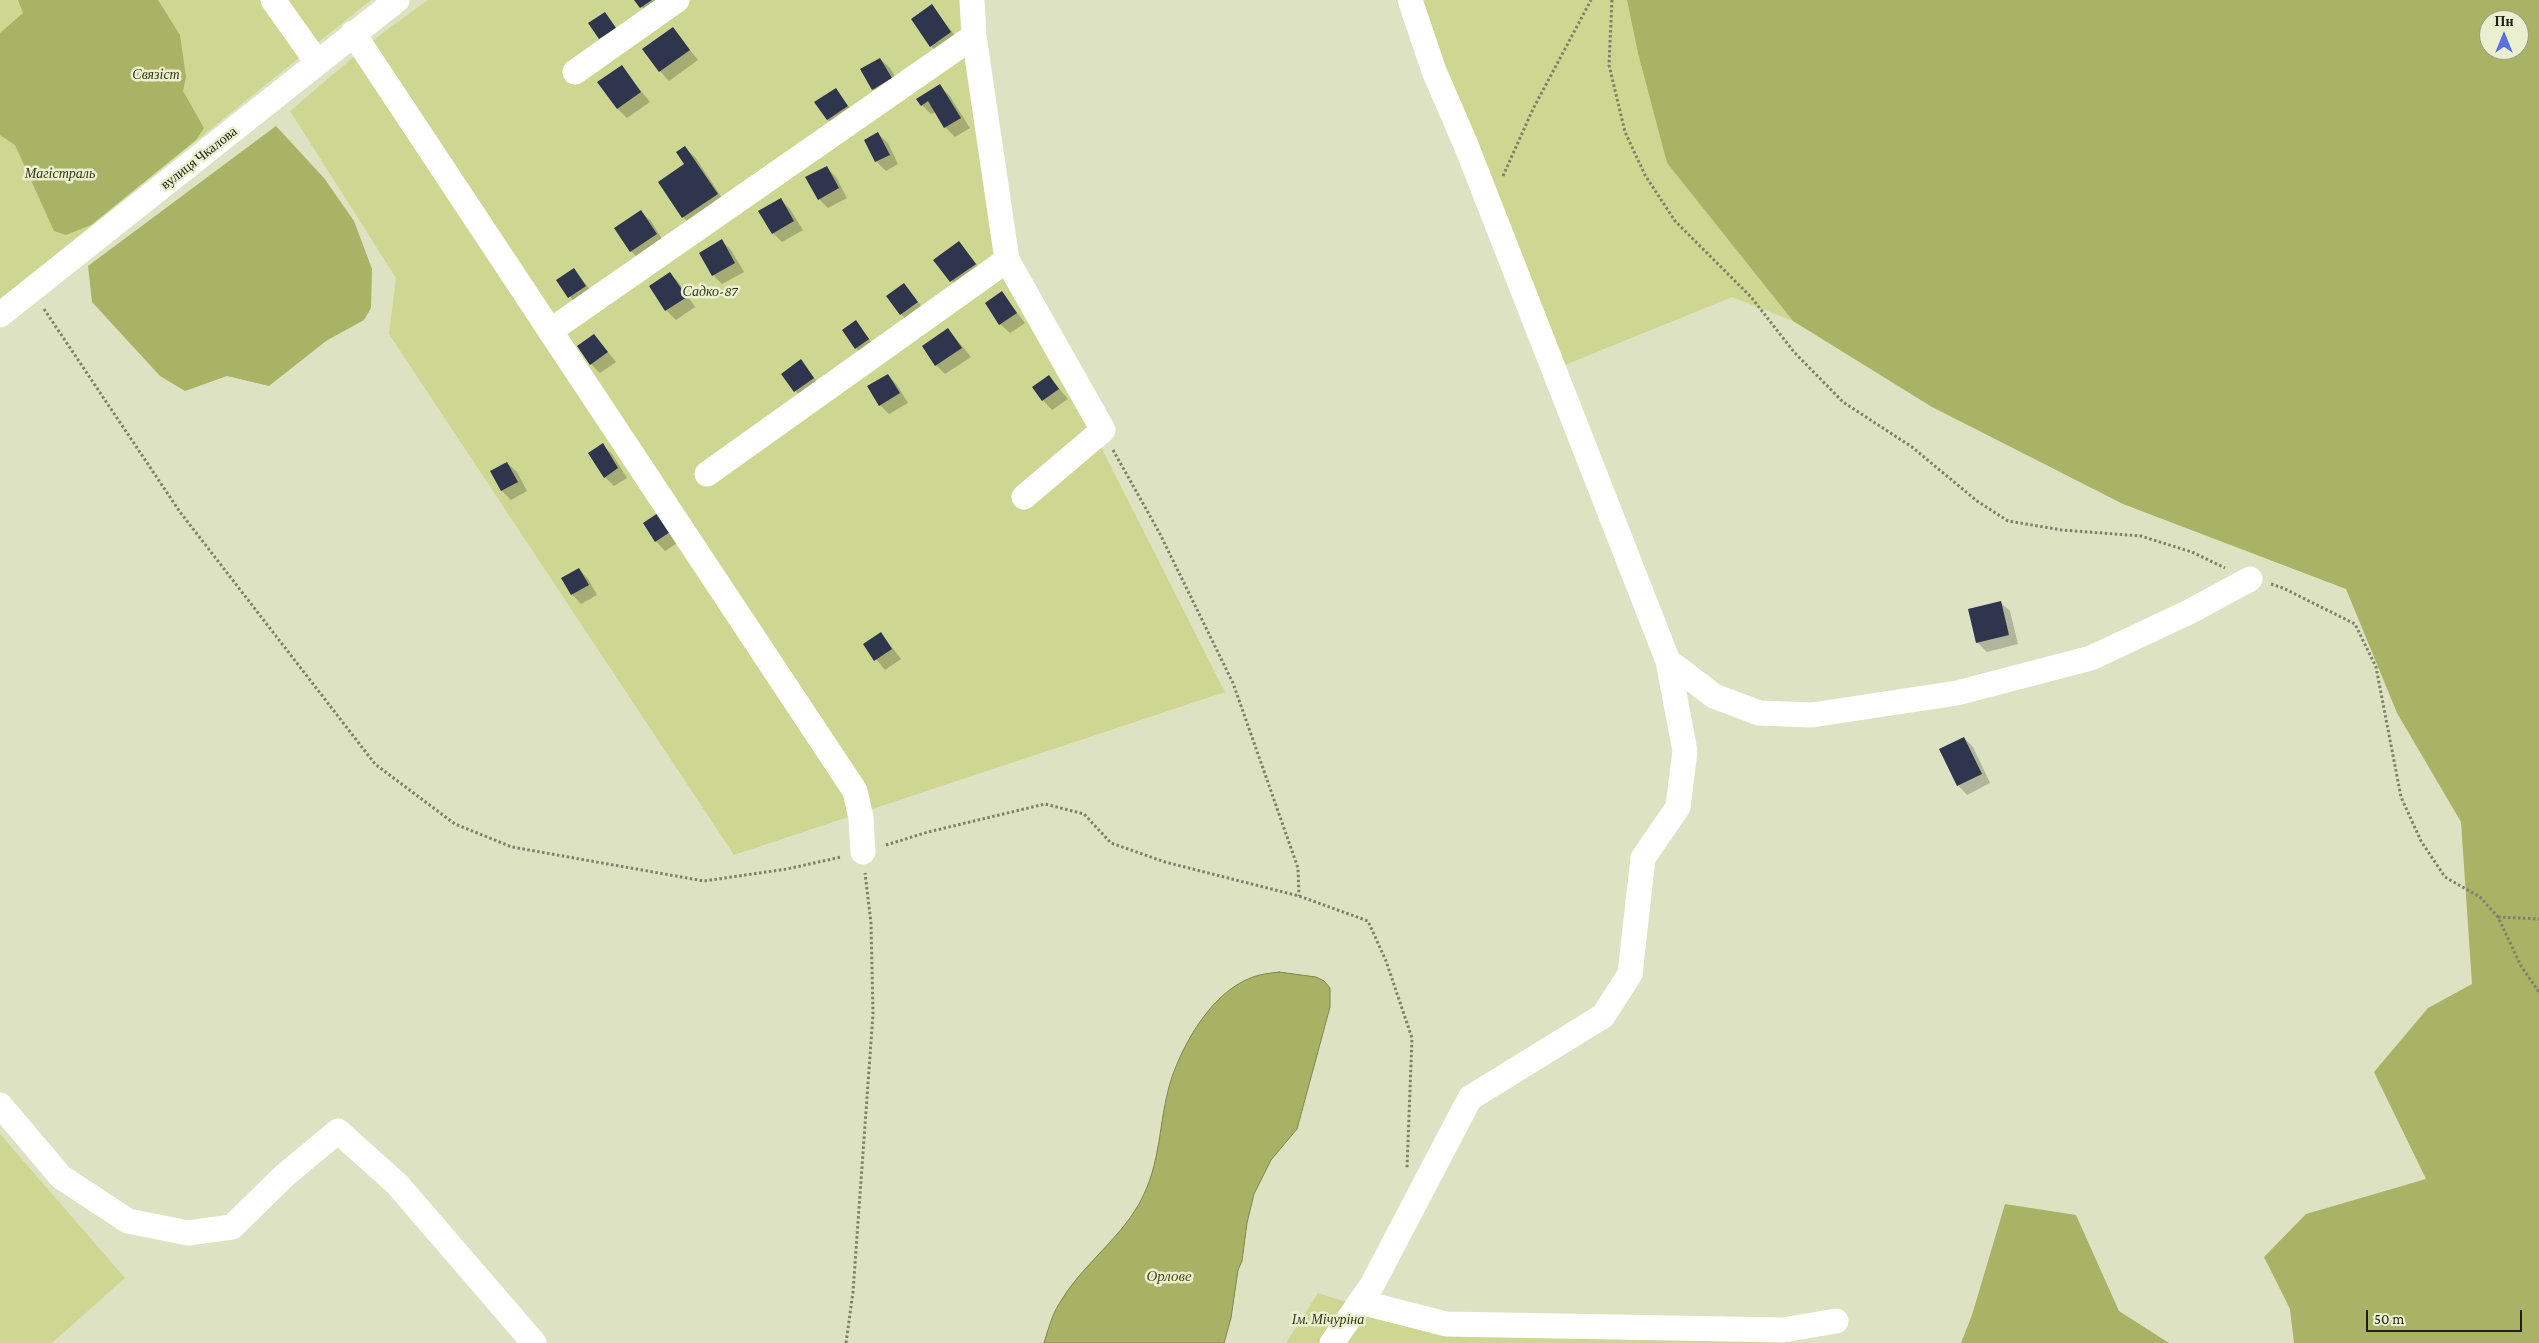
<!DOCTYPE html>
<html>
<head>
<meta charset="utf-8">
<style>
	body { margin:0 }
	#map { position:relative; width:2539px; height:1343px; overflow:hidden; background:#dde3c2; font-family:"Crimson Pro",serif }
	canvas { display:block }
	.north { position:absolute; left:2479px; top:10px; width:50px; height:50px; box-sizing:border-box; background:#eaf0cf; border:1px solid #999d84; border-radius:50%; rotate:0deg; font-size:14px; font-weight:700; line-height:20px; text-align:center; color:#1f2014 }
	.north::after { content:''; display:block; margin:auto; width:18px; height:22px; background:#576fe5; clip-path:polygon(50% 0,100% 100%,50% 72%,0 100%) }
	.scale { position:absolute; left:2366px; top:1310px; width:156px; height:22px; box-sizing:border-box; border:2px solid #1f2014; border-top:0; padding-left:6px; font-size:15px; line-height:18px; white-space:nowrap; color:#1f2014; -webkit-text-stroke:4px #eaf0cf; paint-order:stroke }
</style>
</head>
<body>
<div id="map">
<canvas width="2539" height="1343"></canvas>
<div class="north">Пн</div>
<div class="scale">50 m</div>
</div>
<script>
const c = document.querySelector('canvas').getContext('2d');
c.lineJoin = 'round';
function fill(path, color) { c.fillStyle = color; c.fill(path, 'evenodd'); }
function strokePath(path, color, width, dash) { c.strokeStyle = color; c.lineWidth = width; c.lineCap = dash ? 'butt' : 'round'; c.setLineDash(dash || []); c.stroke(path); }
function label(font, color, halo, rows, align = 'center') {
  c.font = font + ' "Crimson Pro",serif'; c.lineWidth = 5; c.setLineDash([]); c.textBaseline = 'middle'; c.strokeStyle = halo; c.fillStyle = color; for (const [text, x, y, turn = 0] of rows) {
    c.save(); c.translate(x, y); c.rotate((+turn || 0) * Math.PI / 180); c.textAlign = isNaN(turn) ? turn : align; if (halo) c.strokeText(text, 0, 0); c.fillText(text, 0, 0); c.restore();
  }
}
const green = new Path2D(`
	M0,0h371l-371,299z
	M428,0h536l35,257 101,188 125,247 -491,163 -345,-521 7,-56 -106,-167 86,-73z
	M1396,0h232l39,163 126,158 -61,-24 -189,77z
	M0,1134l125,144 -73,65h-52z
	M1318,1293l118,38 364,12h-514z`);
const forest = new Path2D(`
	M18,0h140l22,35 6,42 -3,14 21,37 -8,12 -105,85 -25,10 -12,-4 -39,-86 -15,-10v-102l23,-20z
	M1627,0h912v1343h-245l-4,-34 -26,-52 42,-43 120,-35 -52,-107 54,-64 44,-24 -11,-162 -64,-109 -51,-124 -223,-85 -191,-97 -139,-86 -126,-158 -29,-110zM2489,20h30v30h-30z
	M276,126l48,52 30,43 18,48 -1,39 -7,12 -38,21 -57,45 -42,-10 -42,15 -25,-15 -68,-74 -4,-36z
	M2005,1204l71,11 43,96 50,32h-208l11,-28z`);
const water = new Path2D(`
	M1279,972l37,5 8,4 6,7v19l-33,122 -26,31 -17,34 -7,29 -5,38 -4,9 -7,48 -7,25h-180c4,-13 8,-28 15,-39 21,-37 59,-63 80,-100 23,-41 19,-82 32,-124 13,-39 42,-89 82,-103 8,-3 18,-4 26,-5z`);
const shadow = new Path2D(`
	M636,0h37l-23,17z
	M932,6l28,36 -20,14 -9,-10z
	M605,13l19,25 -14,10 -20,-25z
	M673,29l25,31 -29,21 -9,-10z
	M880,59l10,9 11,19 -19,11 -9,-9z
	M621,66l29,36 -23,16 -9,-9z
	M940,86l9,9 21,33 -15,9 -10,-10 -9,-15 -5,2 -9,-9z
	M835,89l21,27 -19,13 -10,-10z
	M878,134l10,9 10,21 -12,7 -10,-10 -10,-21z
	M685,148l10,9 31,47 -33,23 -10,-10 -23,-35 26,-17z
	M826,167l10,10 11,21 -19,10 -9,-9z
	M781,200l9,9 13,21 -21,12 -9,-9z
	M641,212l10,9 14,23 -25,16 -9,-9z
	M722,241l9,9 13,22 -22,12 -9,-9z
	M959,242l25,32 -24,17 -25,-31z
	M574,269l21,27 -17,11 -20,-27z
	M670,273l9,10 16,24 -19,13 -10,-10 -16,-24z
	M904,284l22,28 -16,11 -9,-9z
	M1002,293l23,30 -15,10 -10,-9z
	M856,322l21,27 -12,8 -9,-9z
	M948,329l23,28 -26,17 -9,-9z
	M594,335l22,27 -16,11 -9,-9z
	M801,361l21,27 -18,13 -22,-27z
	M888,375l9,10 11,18 -19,11 -9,-9z
	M1049,377l19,22 -16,11 -9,-10z
	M602,445l10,9 15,24 -13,8 -9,-9z
	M507,463l10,9 10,19 -16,9 -9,-9 -10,-20z
	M658,515l21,27 -14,9 -9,-10z
	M579,569l9,10 9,16 -16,9 -9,-10z
	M2000,602l10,9 8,33 -31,8 -10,-10z
	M881,633l20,26 -16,11 -21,-26z
	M1964,738l9,9 17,36 -23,12 -9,-10z`);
const building = new Path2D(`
	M634,0h18l-12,8z
	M932,4l19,28 -21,15 -19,-28z
	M605,12l11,16 -17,11 -11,-16z
	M673,27l17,23 -31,22 -17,-23z
	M880,58l12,20 -20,12 -12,-21z
	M622,65l19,27 -24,17 -20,-27z
	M940,84l21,34 -17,10 -16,-27 -7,5 -5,-7z
	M836,88l12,18 -21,14 -13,-18z
	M878,132l12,23 -15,7 -11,-22z
	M685,146l33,48 -36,24 -24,-36 26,-18 -8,-12z
	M827,166l12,22 -21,12 -13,-23z
	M781,198l13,23 -22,13 -14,-23z
	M641,210l16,24 -27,18 -16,-24z
	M722,239l13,24 -23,13 -13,-23z
	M959,241l17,23 -26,18 -17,-22z
	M574,268l12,18 -18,12 -12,-18z
	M670,272l17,25 -22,14 -16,-25z
	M904,283l14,19 -18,13 -14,-19z
	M1002,291l15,22 -18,12 -14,-22z
	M856,320l13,19 -14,10 -13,-19z
	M948,328l14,20 -27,18 -13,-20z
	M594,334l14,18 -18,13 -13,-19z
	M801,359l13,19 -20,14 -13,-18z
	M888,374l12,19 -21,13 -12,-20z
	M1049,375l10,14 -17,12 -10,-14z
	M603,443l15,25 -14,10 -16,-25z
	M507,462l11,20 -17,9 -11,-20z
	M658,513l12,19 -15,10 -12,-19z
	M579,568l10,17 -18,10 -10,-17z
	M2001,601l8,34 -33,8 -8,-34z
	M881,632l11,17 -18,12 -11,-17z
	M1964,737l18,37 -25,12 -18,-37z`);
const path = new Path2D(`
	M1612,0l-3,65 16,67 20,43 30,46 76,76 43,55 49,50 69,45 65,54 31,20 54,9 79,6 51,16 33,16
	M1503,176l30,-67 58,-109
	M44,309l136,203 195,252 80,60 57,23 192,34 83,-12 54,-12
	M1113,450l46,82 74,151 65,185 1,28
	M2271,584l12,4 72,36 21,43 25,130 20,44 24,36 35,20 18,20 23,49 18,26
	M886,845l42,-13 117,-28 39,10 27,29 54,19 134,34 69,25 18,40 26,77 -5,130
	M2498,917l41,2
	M846,1343l7,-51 20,-278 -2,-91 -6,-50`);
const minor = new Path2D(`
	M273,0l44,62
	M353,33l502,758 6,27 2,34
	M575,72l102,-72
	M1007,260l96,170 -79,67
	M0,315l397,-315
	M550,331l424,-295 -2,-36
	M707,474l300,-214 -33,-224
	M1668,661l46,35 45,17 53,2 145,-22 134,-35 98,-46 61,-33
	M0,1105l61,72 67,44 60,12 44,-6 52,-51 54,-45 59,53 137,159
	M1360,1302l86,22 337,6 53,-9
	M1332,1343l40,-58 98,-187 133,-82 27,-42 13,-116 35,-51 7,-56 -17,-90 -202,-516 -32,-74 -24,-71`);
const parkNames = [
	["Связіст",156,75],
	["Магістраль",60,174],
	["Садко-87",710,292],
	["Ім. Мічуріна",1328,1320]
];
const streetNames = [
	["вулиця Чкалова",199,158,-38]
];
const waterNames = [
	["Орлове",1169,1276]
];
fill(green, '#cdd791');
fill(forest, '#a8b366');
fill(water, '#a7b265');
strokePath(water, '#7e864d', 1);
fill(shadow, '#0003');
fill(building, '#2e354d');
strokePath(path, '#7d816a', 3, [2.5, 2.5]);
strokePath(minor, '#fff', 25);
label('italic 14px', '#353918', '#eaf0cf', parkNames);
label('14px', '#1f2014', '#eaf0cf', streetNames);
label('italic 15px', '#484e15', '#eaf0cf', waterNames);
</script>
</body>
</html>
